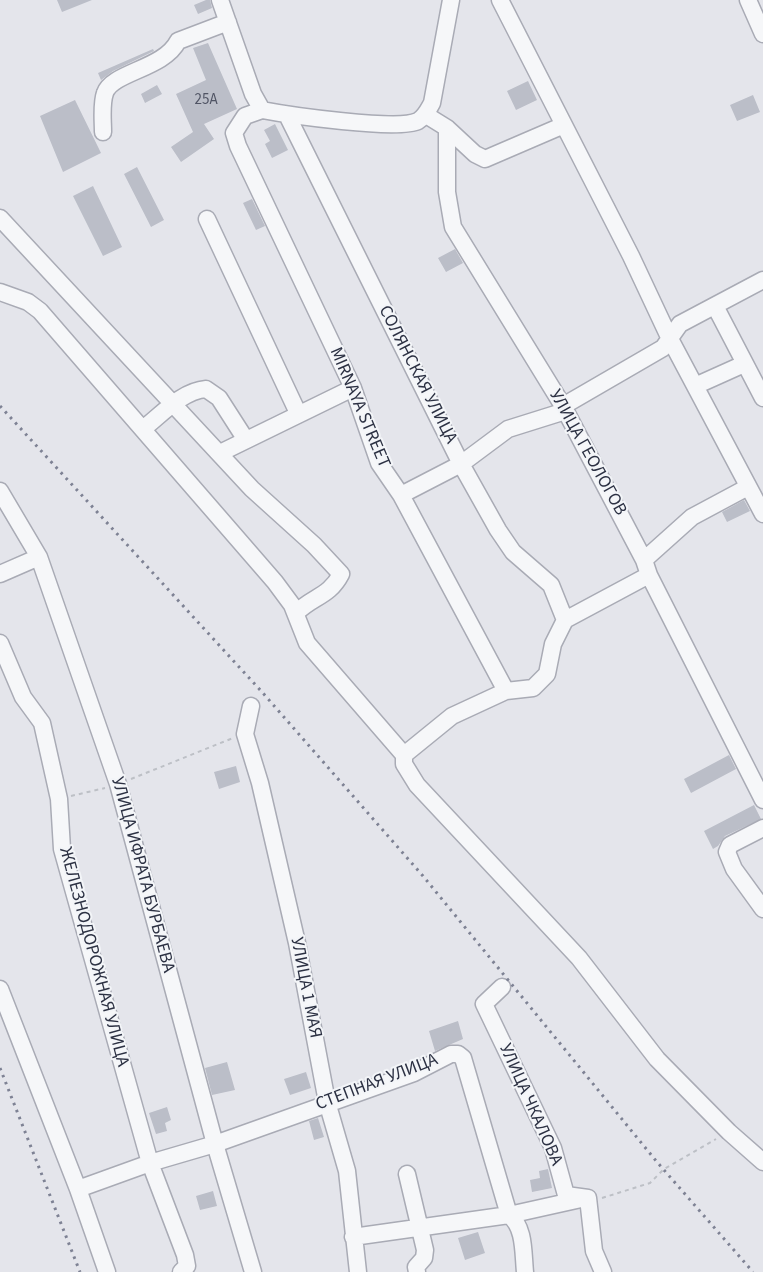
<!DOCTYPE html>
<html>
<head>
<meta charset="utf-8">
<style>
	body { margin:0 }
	canvas { display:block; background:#e4e5eb }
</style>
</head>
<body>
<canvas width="763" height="1272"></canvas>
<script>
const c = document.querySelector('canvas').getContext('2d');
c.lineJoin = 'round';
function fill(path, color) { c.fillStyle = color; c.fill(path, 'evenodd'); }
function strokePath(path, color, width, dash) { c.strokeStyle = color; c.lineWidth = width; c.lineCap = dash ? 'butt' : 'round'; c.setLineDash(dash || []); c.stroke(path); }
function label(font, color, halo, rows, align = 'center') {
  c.font = font + ' "Source Sans 3",sans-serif'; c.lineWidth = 4; c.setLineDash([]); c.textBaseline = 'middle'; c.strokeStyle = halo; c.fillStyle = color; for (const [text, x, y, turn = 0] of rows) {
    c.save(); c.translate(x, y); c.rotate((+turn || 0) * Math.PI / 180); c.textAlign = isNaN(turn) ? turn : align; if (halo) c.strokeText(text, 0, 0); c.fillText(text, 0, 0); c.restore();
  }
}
const building = new Path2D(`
	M57,0h35l-30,12z
	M206,0h4l2,8 -14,6 -4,-9z
	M208,43l29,66 -33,15 10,15 -33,23 -10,-15 22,-15 -17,-38 30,-14 -13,-32z
	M153,49l1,2 -41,20 -12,9 -3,-7z
	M528,81l9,19 -21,10 -9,-19z
	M157,85l5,9 -17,9 -4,-9z
	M753,95l7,17 -23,9 -7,-16z
	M75,100l26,53 -38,19 -23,-56z
	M275,124l13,26 -16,8 -7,-14 5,-3 -6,-11z
	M137,167l27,53 -13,7 -27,-53z
	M93,186l29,61 -19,9 -30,-60z
	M252,199l13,27 -9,4 -13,-27z
	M455,249l8,14 -17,9 -8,-14z
	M744,500l6,11 -23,11 -5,-10z
	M729,755l7,14 -45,24 -7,-14z
	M236,766l4,16 -21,7 -5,-17z
	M754,805l7,14 -36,17 -7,10 -5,3 -9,-18z
	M458,1021l5,18 -28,12 -6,-20z
	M227,1062l8,28 -23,5 -7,-27z
	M306,1072l5,16 -21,7 -6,-16z
	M167,1107l4,13 -6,3 2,8 -11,3 -7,-21z
	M318,1118l6,19 -10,3 -5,-19z
	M548,1169l4,19 -20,4 -2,-12 10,-2 -1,-7z
	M213,1191l4,15 -17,4 -4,-14z
	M478,1232l7,21 -20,7 -7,-22z`);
const path = new Path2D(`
	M131,779l102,-41
	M71,796l34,-8
	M602,1198l48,-15 14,-14 52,-30`);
const minor = new Path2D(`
	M220,0l33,94 9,16c26,5 136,21 156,11 7,-4 10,-11 14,-18l19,-103
	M500,0l131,256 38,81 94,177
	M748,0l15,34
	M262,110l-17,6 -11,17 4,13 115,242 26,75 22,32 105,196
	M287,115l174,349 37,66 15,22 38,33 14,35
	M426,115l21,13 28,26 10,5 79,-34
	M447,128v64l6,35 110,179 81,154 5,15 114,225
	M103,132c0,-11 -2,-28 2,-39 7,-21 59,-24 73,-52l50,-19
	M0,218l252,271 62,56 27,29c-12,23 -28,22 -45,39
	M207,219l91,194
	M0,292l28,10 12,9 235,271 17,23 15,38 97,112v9l13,21 162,173 78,101 72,73 34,30
	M715,306l48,92
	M695,386l49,-22
	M144,428c18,-14 38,-37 62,-39l13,9 27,42
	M220,453l133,-65
	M0,491l39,66 79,227 97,360 38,128
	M401,495l60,-31 47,-35 51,-16 4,-7 100,-58 17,-24 83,-44
	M644,560l48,-43 56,-30
	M0,574l39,-17
	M0,643l23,54 19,26 17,76 3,50 88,314 35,92 2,11 -6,6
	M251,706l-6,28 15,49 37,160 30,159 20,69 11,101
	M404,755l48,-39 54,-25 27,-3 14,-14 6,-30 12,-24 84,-45
	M763,828l-33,17 -3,7 7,17 29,40
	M502,987l-18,17 69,144 13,47 22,3 6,53 9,21
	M0,989l78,200 29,83
	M407,1174l18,76 -1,8 -8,9 1,5
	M78,1189l72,-26 65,-19 199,-71 37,-19h7l5,4 46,157c16,12 14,38 16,57
	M353,1237l156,-22 72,-16`);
const rail = new Path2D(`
	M0,406l262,286 161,184 234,286 96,110
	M0,1068l80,204`);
const numberNames = [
	["25А",206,101]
];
const streetNames = [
	["СОЛЯНСКАЯ УЛИЦА",417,375,63],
	["MIRNAYA STREET",359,408,67],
	["УЛИЦА ГЕОЛОГОВ",587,453,61],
	["УЛИЦА ИФРАТА БУРБАЕВА",142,875,75],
	["ЖЕЛЕЗНОДОРОЖНАЯ УЛИЦА",93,957,75],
	["УЛИЦА 1 МАЯ",305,988,79],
	["СТЕПНАЯ УЛИЦА",377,1083,-21],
	["УЛИЦА ЧКАЛОВА",530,1105,66]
];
fill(building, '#bbbec8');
strokePath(minor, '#a9abb5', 19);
strokePath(path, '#bdc0c6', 2, [4, 4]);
strokePath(minor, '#f6f7f9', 16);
strokePath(rail, '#7e8294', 3, [2.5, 5]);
label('15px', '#505464', null, numberNames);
label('18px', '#2c3143', '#f3f5f8', streetNames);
</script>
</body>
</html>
